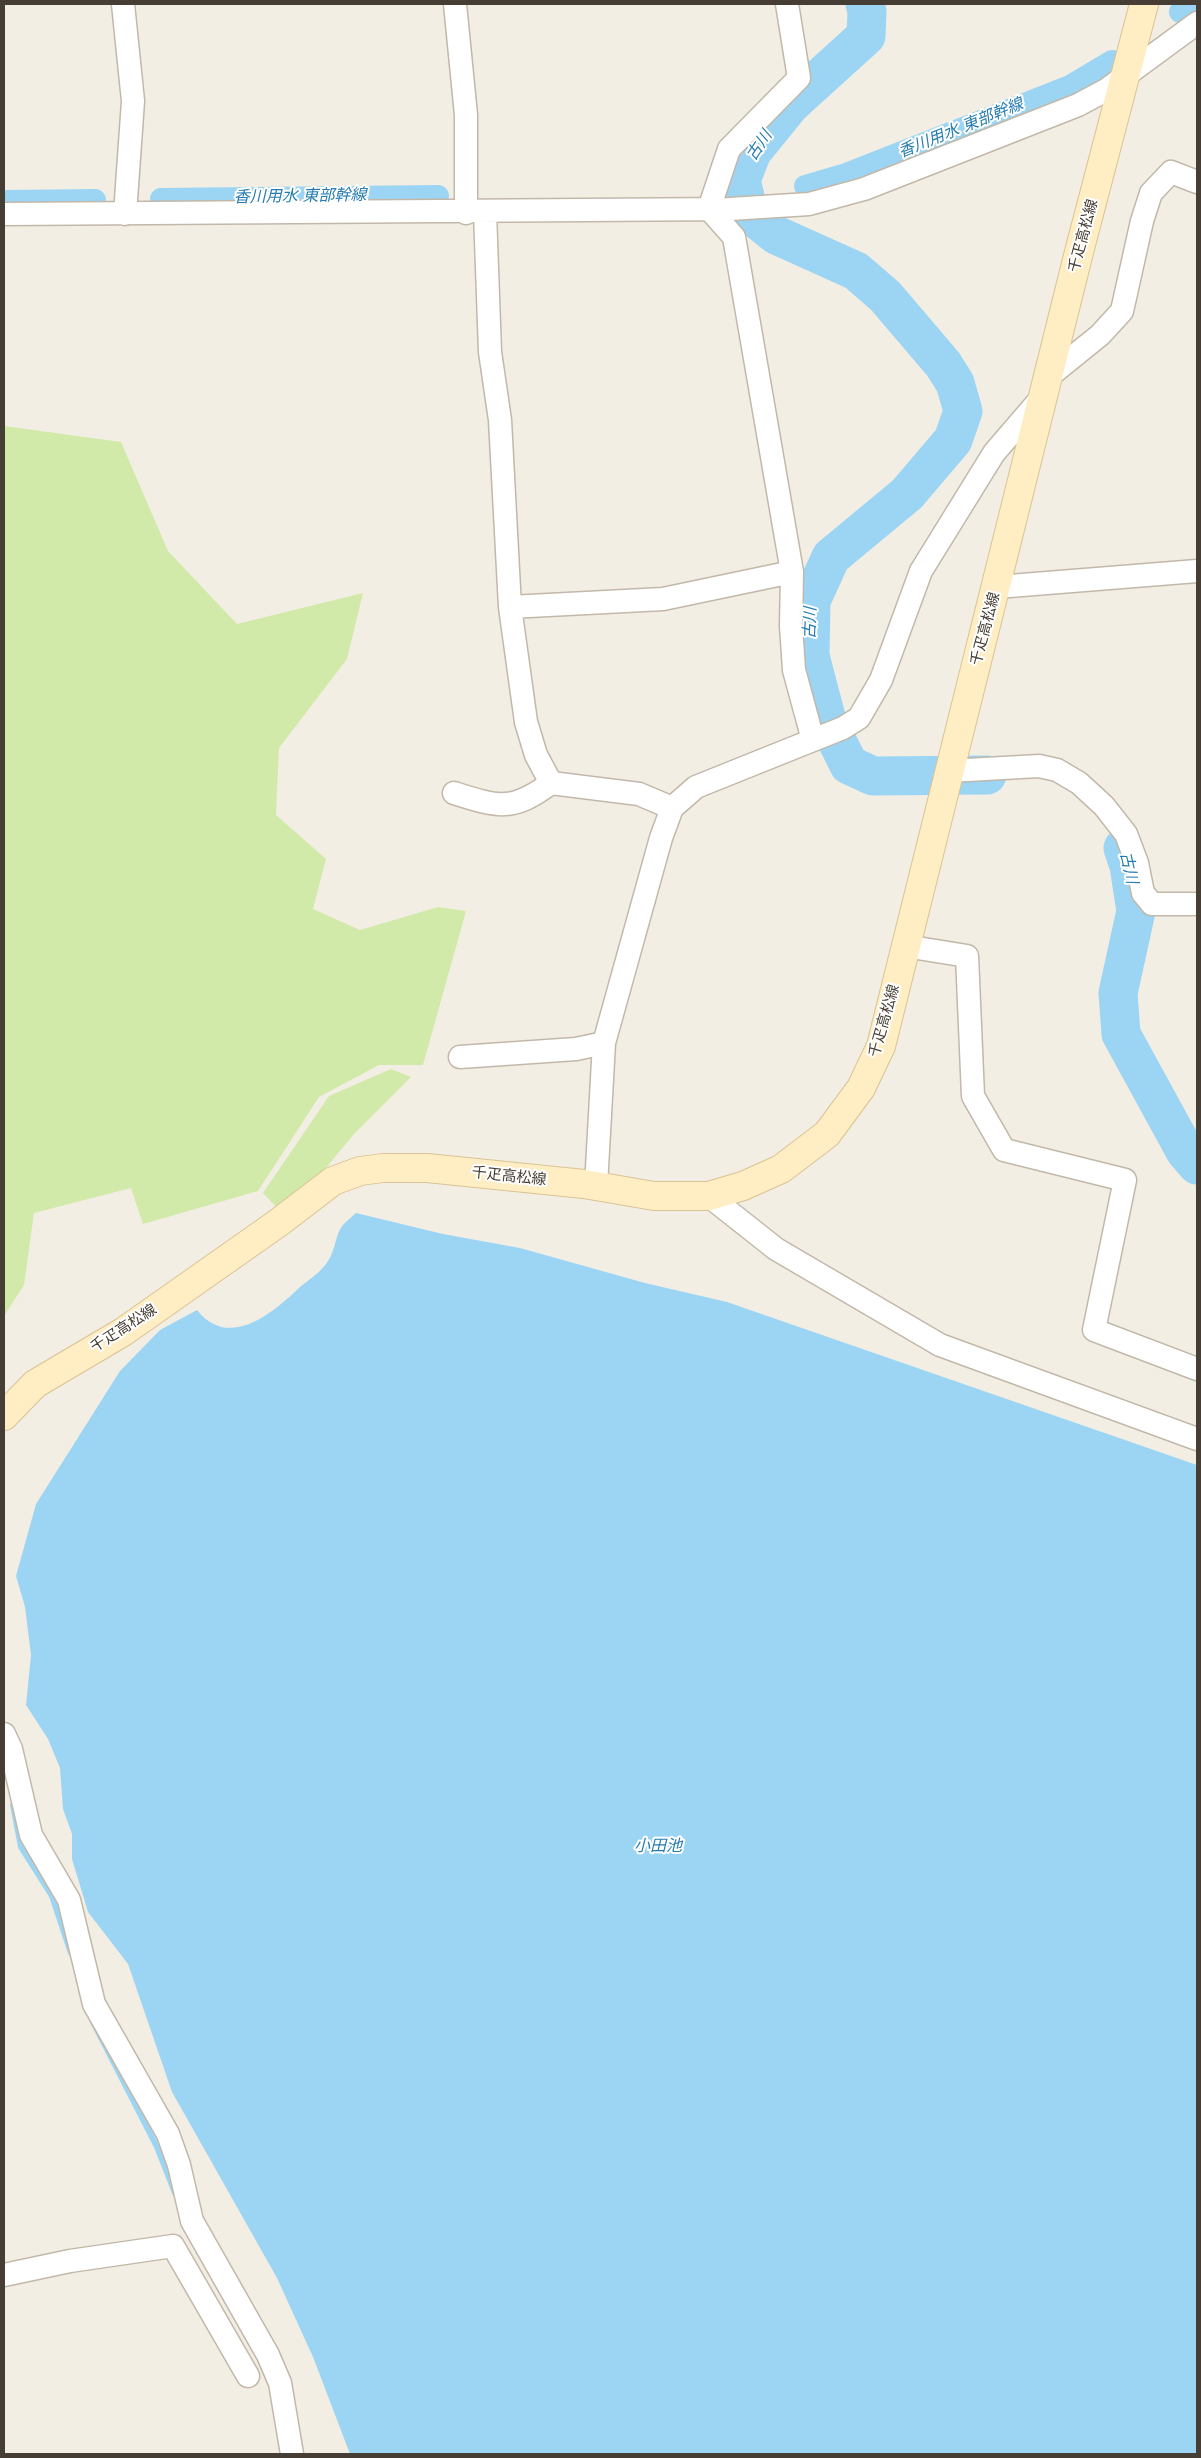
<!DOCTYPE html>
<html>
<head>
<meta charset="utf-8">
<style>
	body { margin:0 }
	#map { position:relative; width:1201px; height:2458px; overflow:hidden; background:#f3eee4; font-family:Poppins,sans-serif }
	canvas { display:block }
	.frame { position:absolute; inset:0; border:5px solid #463e34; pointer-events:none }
</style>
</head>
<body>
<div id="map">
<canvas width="1201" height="2458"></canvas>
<div class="frame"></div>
</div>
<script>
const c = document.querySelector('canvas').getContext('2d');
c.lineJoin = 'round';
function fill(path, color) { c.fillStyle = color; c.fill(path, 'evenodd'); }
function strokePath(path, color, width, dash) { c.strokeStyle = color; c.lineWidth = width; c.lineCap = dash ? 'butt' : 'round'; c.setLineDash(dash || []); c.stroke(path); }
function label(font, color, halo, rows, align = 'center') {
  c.font = font + ' Poppins,"Noto Sans JP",sans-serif'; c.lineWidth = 4; c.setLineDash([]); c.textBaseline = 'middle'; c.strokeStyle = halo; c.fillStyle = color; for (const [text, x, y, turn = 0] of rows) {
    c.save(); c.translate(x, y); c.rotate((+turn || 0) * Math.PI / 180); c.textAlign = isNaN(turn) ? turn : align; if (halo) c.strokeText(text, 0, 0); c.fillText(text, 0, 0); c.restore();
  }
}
const green = new Path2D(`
	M4,426l117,16 47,109 69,73 126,-31 -16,66 -68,89 -3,67 50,44 -13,50 47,21 78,-23 28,4 -43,154h-44l-60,32 -61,94 -115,33 -12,-36 -97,25 -10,72 -20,31z
	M391,1069l20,8 -56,56 -46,55 -29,23 -17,-18 66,-97z`);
const water = new Path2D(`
	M356,1213l87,21 77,14 125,35 82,19 470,163v989h-847l-37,-97 -36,-79 -105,-186 -44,-128 -40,-52 -16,-53v-25l-9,-25 -3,-41 -12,-29 -22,-34 5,-50 -6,-48 -9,-31 20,-72 84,-133 40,-41 37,-20c32,41 77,2 103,-23 9,-7 19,-14 26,-23 9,-11 9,-28 16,-38 4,-5 10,-9 14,-13z`);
const stream = new Path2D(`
	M13,1805l8,42 31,49 19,57
	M93,2022l64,125 18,46`);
const canal = new Path2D(`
	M1180,12l12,-8
	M805,186l41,-12 224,-88 42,-25
	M161,199l277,-3
	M4,201l91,-1`);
const river = new Path2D(`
	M865,4l2,7 -1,25 -75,68 -39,48 -11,28 8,33 27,22 80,36 29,25 58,68 12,19 8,28 -10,29 -46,54 -76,63 -20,44 -1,55 17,65 22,44 24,11 114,-1
	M1123,848l6,18 7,45 -18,82 3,41 64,117 12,14`);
const street = new Path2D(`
	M123,4l10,97 -8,113
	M455,4l11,111v98
	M485,212l5,140 10,68 10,187 16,115 10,33 15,28 88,11 33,14
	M4,214l726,-5 79,-5 55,-15 214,-84 28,-15 91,-67
	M1048,377l52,-42 22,-24 20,-90 9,-28 20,-21 26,10
	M792,572l-1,54 3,44 19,70
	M997,587l200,-16
	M510,607l153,-8 129,-27 -58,-335 -25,-28 20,-60 70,-71 -12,-74
	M949,771l90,-5 18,4 22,13 25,23 22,28 11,29 6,30 9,11h45
	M454,793c44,14 58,19 97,-10
	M905,946l62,10 6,140 31,54 121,30 -31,150 103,39
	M460,1057l116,-8 28,-6
	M596,1186l8,-143 57,-205 11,-30 24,-21 147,-59 16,-10 22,-38 40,-109 73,-118 49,-57
	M709,1196l67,53 164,96 257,94
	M4,1734l7,15 20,86 38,65 25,104 74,130 11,31 13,56 76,134 12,28 12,71
	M4,2275l66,-14 103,-15 75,130`);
const secondary = new Path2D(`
	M4,1416l31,-32 88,-52 155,-109 55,-42 27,-10 23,-3h44l157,16 70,12h55l34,-10 38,-17 46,-35 34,-46 20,-42 198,-794 65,-248`);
const streetNames = [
	["千疋高松線",1084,236,-75],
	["千疋高松線",986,629,-75],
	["千疋高松線",885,1021,-74],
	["千疋高松線",509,1177,6],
	["千疋高松線",124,1329,-33]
];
const waterNames = [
	["香川用水 東部幹線",961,129,-22],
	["古川",760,146,-56],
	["香川用水 東部幹線",300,197,-1],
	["古川",811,623,-88],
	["古川",1128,868,77],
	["小田池",658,1847]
];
fill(green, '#d1eaaa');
fill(water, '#9cd5f4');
strokePath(stream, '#9cd5f4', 6);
strokePath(canal, '#9cd5f4', 22);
strokePath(river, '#9cd5f4', 39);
strokePath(street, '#c2b8a9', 25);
strokePath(secondary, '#dac393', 30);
strokePath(street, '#fff', 22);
strokePath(secondary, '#ffedc3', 28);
label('15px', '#463e34', '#fff', streetNames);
label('italic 16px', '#267cb0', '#fff', waterNames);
</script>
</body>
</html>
